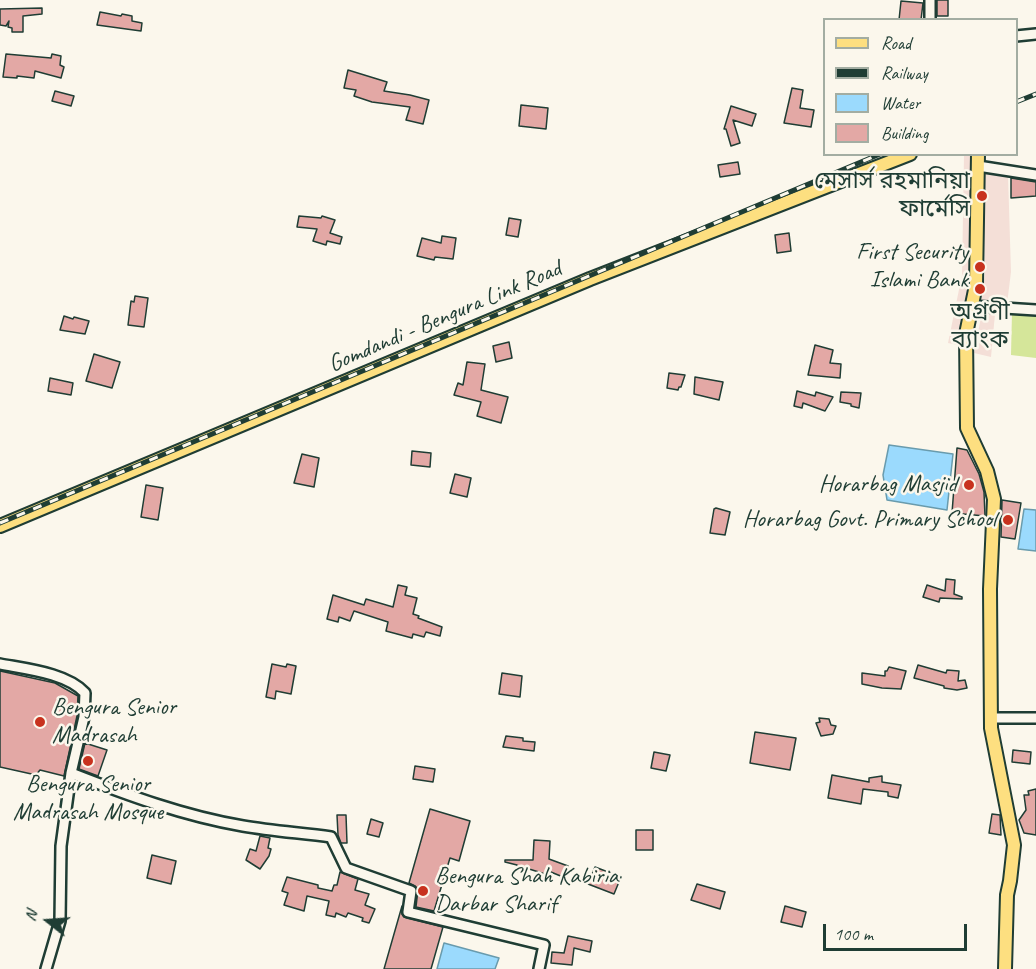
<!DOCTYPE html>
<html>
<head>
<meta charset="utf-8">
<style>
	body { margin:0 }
	#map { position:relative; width:1036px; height:969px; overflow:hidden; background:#fbf7ec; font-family:Caveat,sans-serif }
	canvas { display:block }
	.legend { position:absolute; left:823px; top:18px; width:195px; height:138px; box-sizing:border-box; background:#fbf7ec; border:2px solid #a3ada2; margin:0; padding:8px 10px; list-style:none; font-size:18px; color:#1f3d34 }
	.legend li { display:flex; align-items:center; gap:12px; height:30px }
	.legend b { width:30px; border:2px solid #a3ada2 }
	.north { position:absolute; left:18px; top:891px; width:60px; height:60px; -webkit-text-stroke:4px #fbf7ec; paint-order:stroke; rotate:287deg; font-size:16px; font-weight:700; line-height:24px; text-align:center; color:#1f3d34 }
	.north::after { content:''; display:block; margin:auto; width:21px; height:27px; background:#1f3d34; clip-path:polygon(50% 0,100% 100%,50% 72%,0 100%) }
	.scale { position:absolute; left:823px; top:924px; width:144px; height:27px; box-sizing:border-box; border:3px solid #1f3d34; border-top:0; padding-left:8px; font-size:18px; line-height:21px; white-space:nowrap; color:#1f3d34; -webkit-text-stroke:4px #fbf7ec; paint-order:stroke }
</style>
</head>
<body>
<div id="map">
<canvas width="1036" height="969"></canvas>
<ul class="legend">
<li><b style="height:8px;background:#fddf80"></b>Road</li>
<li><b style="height:8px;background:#1f3d34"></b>Railway</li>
<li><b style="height:16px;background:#9bdafd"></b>Water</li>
<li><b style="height:16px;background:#e3a8a5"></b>Building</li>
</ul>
<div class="north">N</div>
<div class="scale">100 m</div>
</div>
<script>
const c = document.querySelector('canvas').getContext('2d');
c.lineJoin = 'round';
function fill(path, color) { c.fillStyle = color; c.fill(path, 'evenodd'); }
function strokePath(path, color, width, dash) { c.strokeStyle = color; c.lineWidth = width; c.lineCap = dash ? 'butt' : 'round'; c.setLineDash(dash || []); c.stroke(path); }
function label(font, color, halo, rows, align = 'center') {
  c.font = font + ' Caveat,"Noto Sans Bengali",sans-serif'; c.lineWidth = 5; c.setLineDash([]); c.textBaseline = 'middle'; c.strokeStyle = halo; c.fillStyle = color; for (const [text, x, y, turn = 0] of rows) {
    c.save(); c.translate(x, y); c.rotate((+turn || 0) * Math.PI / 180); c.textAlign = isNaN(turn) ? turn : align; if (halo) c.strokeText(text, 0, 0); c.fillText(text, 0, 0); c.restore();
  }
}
const built = new Path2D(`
	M964,155h12l-3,131 -10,60 -15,-3 14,-68z
	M983,172l25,3 3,97 -4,32 -26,-2 4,-26z
	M982,312l13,2 -4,43 -17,-4z`);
const green = new Path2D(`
	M1012,312l24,2v44l-25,-3z`);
const water = new Path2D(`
	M889,445l64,9 -6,56 -60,-10 -4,-25z
	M1024,509l12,1v41l-18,-2z
	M444,943l55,15 -4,11h-58z`);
const building = new Path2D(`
	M937,0h11v16h-11z
	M901,1l22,2 -2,17h-22z
	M42,8v6l-19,2v16h-11v-4l-4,-1 1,-6 -3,5 -6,-1v-16z
	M100,12l21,4 1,-2 10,2v5l10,2 -1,8 -44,-6z
	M6,54l45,4 1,-4 9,2 -1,9 4,2 -3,11 -26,-7 -1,7 -17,-2v2l-14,-1z
	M348,70l39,12 -3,9 26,4 19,5 -6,24 -17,-4 4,-13 -38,-5 -18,-6 2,-6 -12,-2z
	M792,88l11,2 -3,18 14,2 -3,17 -27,-4z
	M55,91l19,5 -3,10 -19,-5z
	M521,105l27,3 -2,21 -27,-3z
	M731,106l25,8 -4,12 -19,-6 7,23 -9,3 -5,-17h-2z
	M738,162l2,12 -20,3 -2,-12z
	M1011,178l25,4v14l-25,2z
	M299,216l22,2 1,-2 13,4 -5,13 12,4 -2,7 -13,-3 -1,4 -13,-4 4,-12 -20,-2z
	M509,218l12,2 -3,17 -12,-2z
	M789,233l2,18 -14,2 -2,-18z
	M442,236l14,2 -3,21 -18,-2 -1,3 -17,-4 5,-18 19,5z
	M135,296l13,2 -4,29 -16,-2 3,-24 3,1z
	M64,316l9,3 1,-2 15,4 -4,13 -25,-4z
	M509,342l3,16 -16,4 -3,-16z
	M815,345l18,5 -3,13 11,1 -1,14 -32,-3z
	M94,354l26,8 -8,26 -26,-7z
	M467,362l18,2 -4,26 27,7 -7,26 -24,-7 4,-14 -27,-7 4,-12 5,2z
	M669,373l16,2 -4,12h-2l-1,3 -11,-2z
	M695,377l28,5 -4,18 -25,-6z
	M50,378l23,5 -2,12 -23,-4z
	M797,391l18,5 1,-4 17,5 -8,14 -22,-8 -1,5 -8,-2z
	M841,392l20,1 -2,15 -8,-2v-2l-11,-2z
	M957,448l10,2 12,24 5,18 1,24 -33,-3z
	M412,451l19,2 -1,14 -19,-2z
	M302,454l17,4 -5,29 -20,-4z
	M455,474l16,4 -4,19 -17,-4z
	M146,485l17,3 -5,32 -17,-3z
	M1002,500l19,3 -6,36 -14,-2z
	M716,508l14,4 -5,23 -15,-2 4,-24z
	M946,579l9,1 -1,14 8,3v2l-22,-1 -1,4 -16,-5 4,-12 18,6z
	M398,585l9,2 -2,8 12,3 -4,16 6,2 -1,2 24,9 -2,9 -14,-4 -2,5 -11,-3 -1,4 -26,-7 2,-9 -34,-11 -4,10 -11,-4 -1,5 -11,-3 6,-24 31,10 2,-6 27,8z
	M272,664l14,3 1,-3 9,2 -5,28 -15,-3 -1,8 -9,-2z
	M918,665l28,8 1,-3 12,1 -1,10 7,-1 2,8 -10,2 -13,-2v-2l-30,-8z
	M889,667l17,4 -5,18 -19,-1 -20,-4v-11l23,3v-5h2z
	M0,671l55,12 23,13 -1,20 -13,60 -24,-6 -4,5 -36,-8z
	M502,673l20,3 -2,21 -21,-3z
	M819,718l10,1 2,6 5,1 -3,8 -12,2 -5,-13 4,-1z
	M755,732l41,6 -6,32 -40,-7z
	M506,736l17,2v3l12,1 -1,9 -31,-4z
	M85,743l22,7 -9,26 -19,-7z
	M1013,750l18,2 -1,12 -18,-2z
	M654,752l16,3 -4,16 -15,-3z
	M415,766l20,3 -2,13 -20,-3z
	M832,775l37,7v-4l13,-2v6l19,3 -3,13 -10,-2v-4l-25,-3 -2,15 -33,-6z
	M1036,789v46l-12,-2 -5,-13 7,-10 -2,-15h5l-1,-4z
	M430,809l40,12 -11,40 -9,-3 -16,53 -18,-4 2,-18 -3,-3 -6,-3z
	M992,814l8,1 1,20 -12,-2z
	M337,815h9l1,28h-6l-3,-8z
	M371,819l12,4 -4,14 -12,-3z
	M636,830h17v20h-17z
	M260,836l10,2 -2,10 3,1 -2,7 -9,13 -14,-9 4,-11 6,2z
	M534,840l16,1 -1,18 19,7 -5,11 -17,-7 -1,4 -19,-6v4h-9v-7l-12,-3v-2h28z
	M152,855l24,6 -5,23 -24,-6z
	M595,867l26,10 -7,17 -26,-10z
	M340,872l18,7 -3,11 14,4 -4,11 10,4 -6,14 -7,-2 1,-3 -15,-5 -2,4 -10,-4 -1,4 -9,-2 3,-14 -22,-5 -3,15 -20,-6 4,-12 -6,-2 5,-14 31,8v3l14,3 2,-6h3z
	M697,884l28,8 -5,17 -29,-9z
	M402,906v8l2,3 39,10 -12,42h-47z
	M785,906l21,6 -4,15 -21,-5z
	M568,936l24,5 -2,11 -16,-4 -2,17 -21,-2 1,-11 12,1z`);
const minor = new Path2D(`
	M930,0v20
	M1016,36l20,-2
	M978,166l58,9
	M972,306l64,4
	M0,664c26,5 67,9 85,29l-1,24 -13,56c56,22 113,43 172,53 29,5 59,7 88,11l15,31 65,23 -3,21 136,33 -5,24
	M991,718h45
	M46,969l14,-48 1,-75 10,-73`);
const major = new Path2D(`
	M978,154l-2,131 -10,49 1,94 20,43 7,28 -4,90 1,139 23,117 -4,36 -3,14 -2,74
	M0,526l590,-247 320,-125`);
const rail = new Path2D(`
	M1016,102l20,-8
	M0,523l880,-369`);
const markers = [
	[982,196,6,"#c8321e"],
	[980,267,6,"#c8321e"],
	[980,289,6,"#c8321e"],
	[969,485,6,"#c8321e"],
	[1008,520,6,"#c8321e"],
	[40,722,6,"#c8321e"],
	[88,761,6,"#c8321e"],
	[423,891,6,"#c8321e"]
];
const poiNames = [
	["মেসার্স রহমানিয়া",970,182],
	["ফার্মেসি",970,210],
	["First Security",968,253],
	["Islami Bank",968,281],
	["অগ্রণী",980,313,"center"],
	["ব্যাংক",980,341,"center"],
	["Horarbag Masjid",957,485],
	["Horarbag Govt. Primary School",996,520],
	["Bengura Senior",52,708,"left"],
	["Madrasah",52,736,"left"],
	["Bengura Senior",88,785,"center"],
	["Madrasah Mosque",88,813,"center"],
	["Bengura Shah Kabiria",435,877,"left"],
	["Darbar Sharif",435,905,"left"]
];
const streetNames = [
	["Gomdandi - Bengura Link Road",445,317,-23]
];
fill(built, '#f4dfd7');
fill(green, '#d5e69a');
fill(water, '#9bdafd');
strokePath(water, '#699bad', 1.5);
fill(building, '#e3a8a5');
strokePath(building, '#1f3d34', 1.5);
strokePath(minor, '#1f3d34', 14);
strokePath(major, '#1f3d34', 16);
strokePath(minor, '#fbf7ec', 9);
strokePath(major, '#fddf80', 12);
strokePath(rail, '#1f3d34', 5);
strokePath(rail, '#fbf7ec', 3, [9]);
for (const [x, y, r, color] of markers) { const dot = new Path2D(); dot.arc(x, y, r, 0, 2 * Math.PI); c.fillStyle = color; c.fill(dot); strokePath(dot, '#fbf7ec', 2); }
label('24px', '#1f3d34', '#fbf7ec', poiNames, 'right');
label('24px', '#1f3d34', '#fbf7ec', streetNames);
</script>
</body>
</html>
